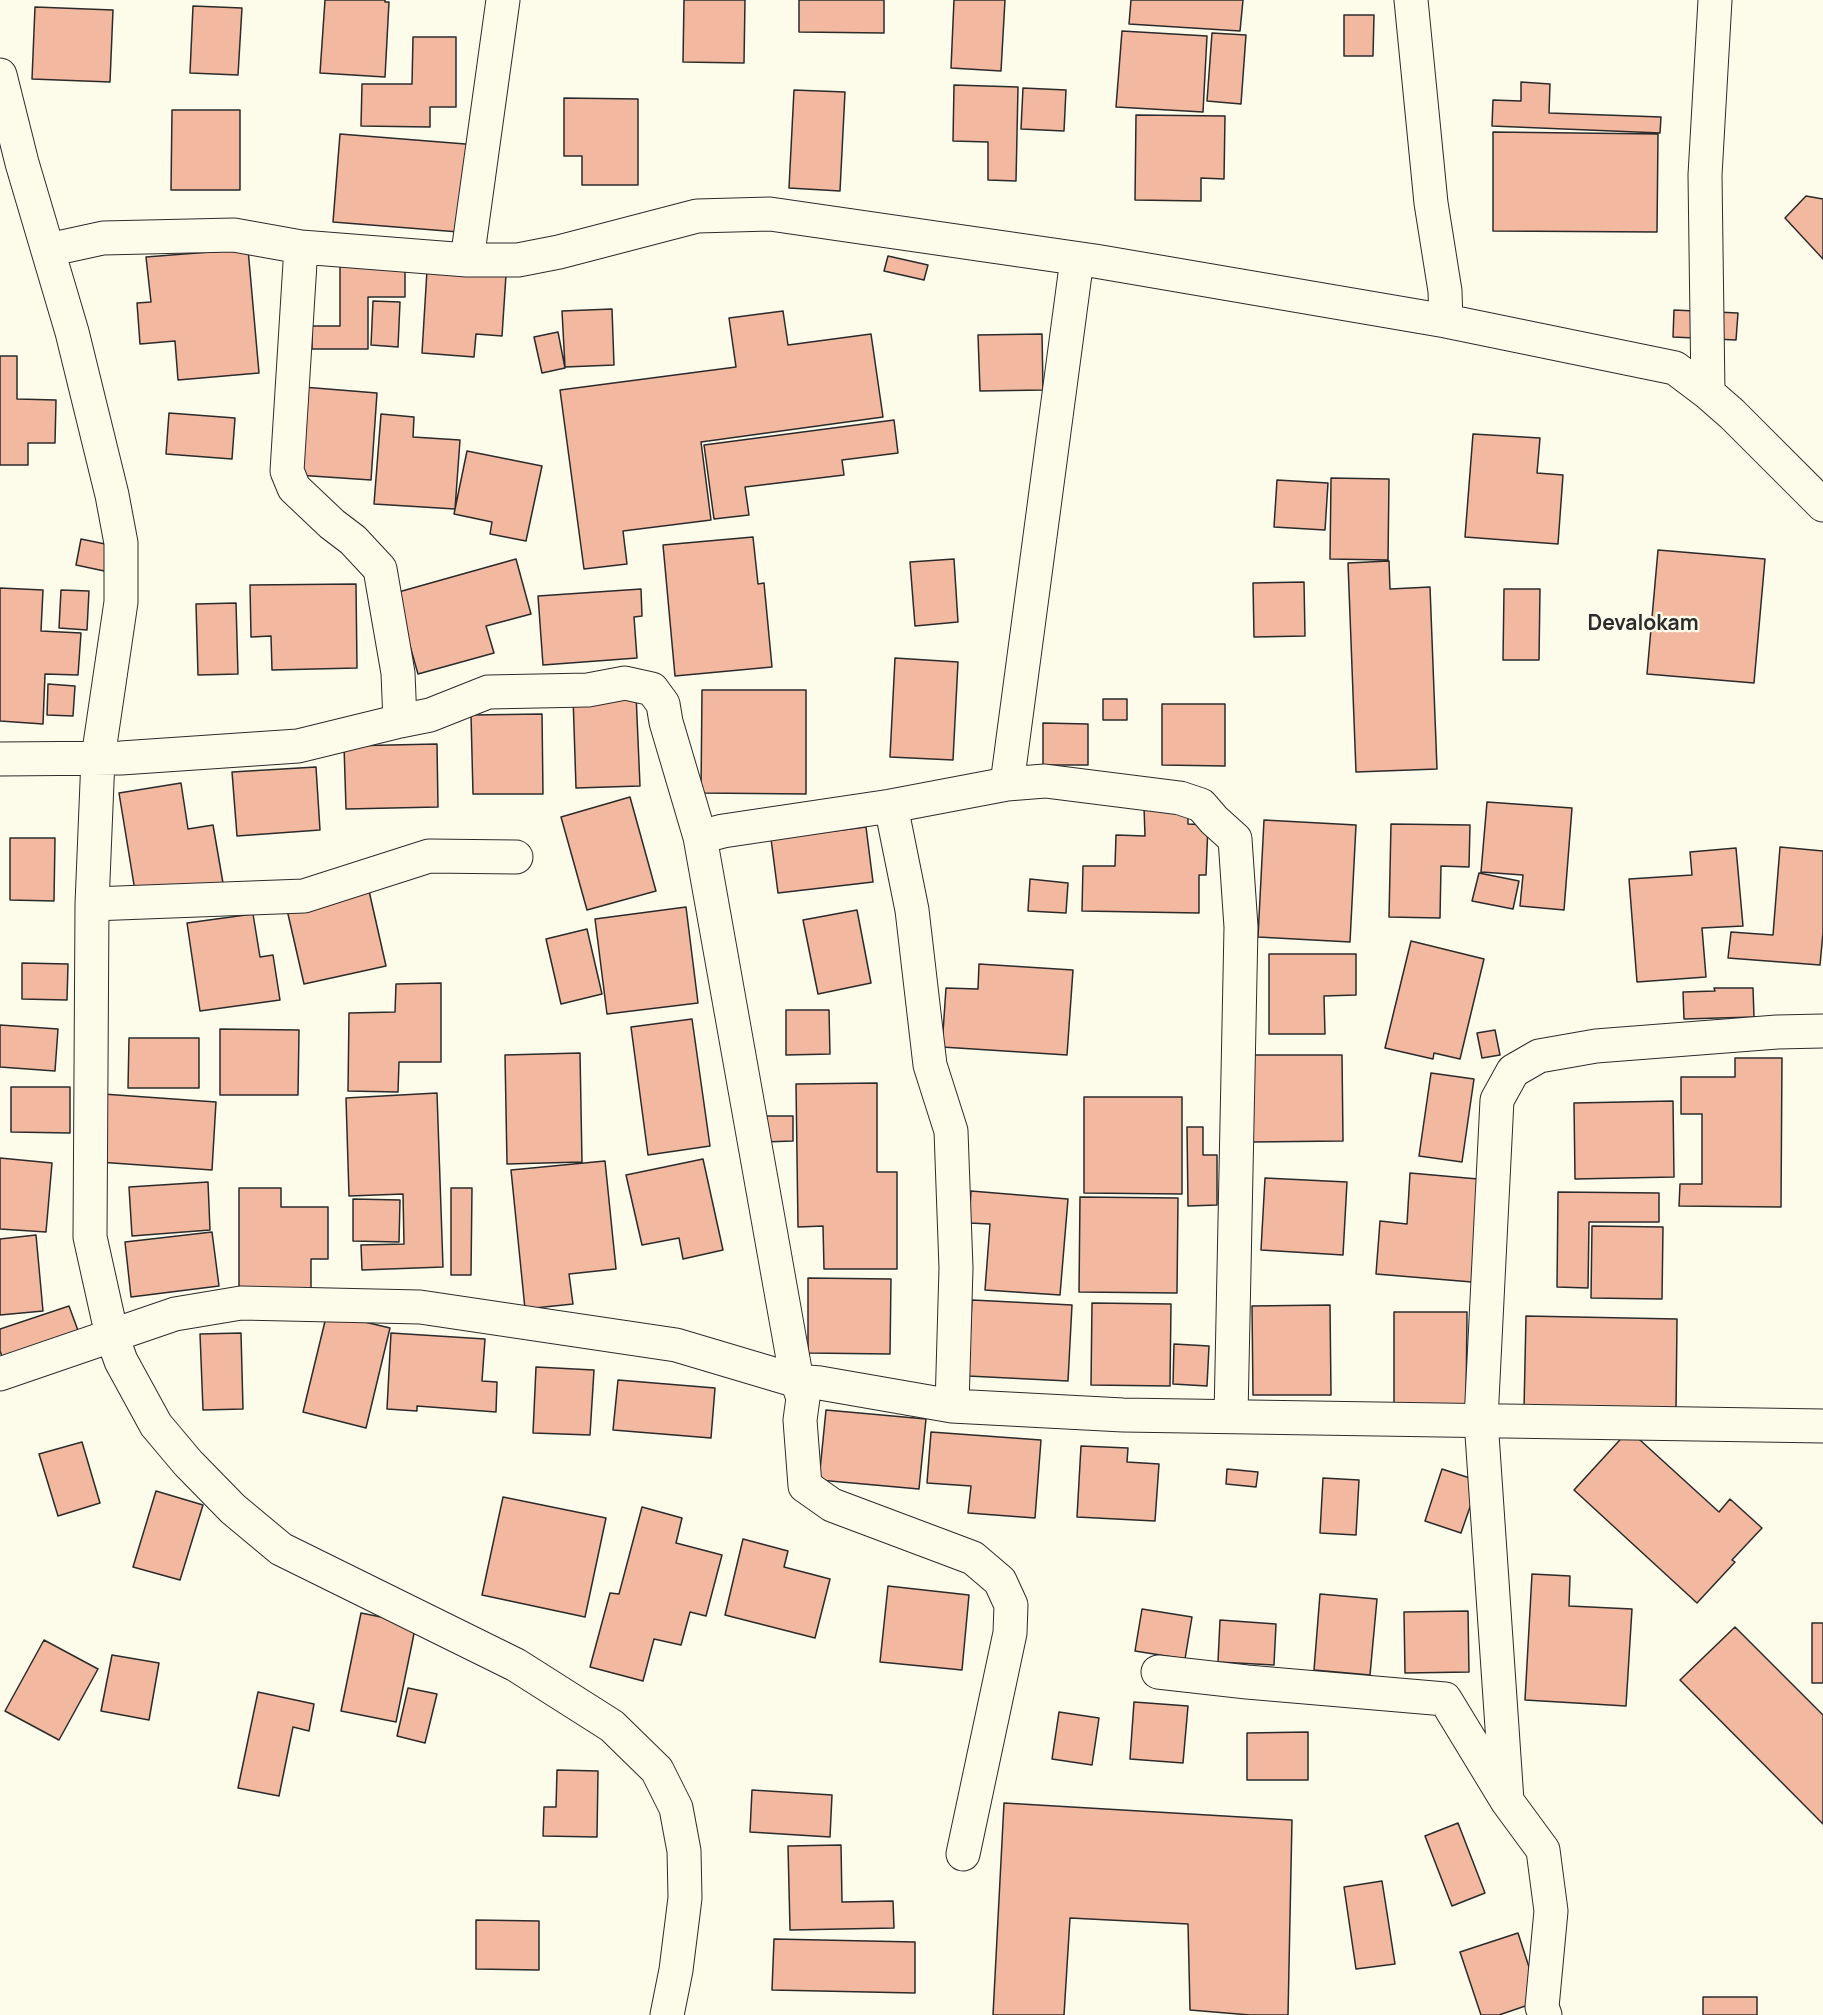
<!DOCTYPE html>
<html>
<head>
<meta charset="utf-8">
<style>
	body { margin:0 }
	canvas { display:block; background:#fdfbea }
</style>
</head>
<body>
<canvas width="1823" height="2015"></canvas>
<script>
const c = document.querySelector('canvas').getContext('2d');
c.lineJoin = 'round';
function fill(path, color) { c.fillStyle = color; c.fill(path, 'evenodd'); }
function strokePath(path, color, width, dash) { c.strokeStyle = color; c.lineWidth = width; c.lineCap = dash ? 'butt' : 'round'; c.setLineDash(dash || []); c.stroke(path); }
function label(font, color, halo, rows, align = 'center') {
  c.font = font + ' Manrope,sans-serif'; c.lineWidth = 4.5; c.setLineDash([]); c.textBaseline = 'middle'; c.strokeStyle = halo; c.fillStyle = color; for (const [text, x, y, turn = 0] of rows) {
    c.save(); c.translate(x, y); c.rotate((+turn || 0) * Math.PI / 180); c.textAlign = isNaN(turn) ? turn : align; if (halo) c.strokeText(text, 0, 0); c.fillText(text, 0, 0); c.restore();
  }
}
const building = new Path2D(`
	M325,0h60v2h4l-4,75 -65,-4z
	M684,0h61l-1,63 -61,-1z
	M799,0h85v33l-85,-1z
	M954,0h51l-4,71 -50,-3z
	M1131,0h112l-3,31 -111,-7z
	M193,6l49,2 -4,67 -48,-2z
	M35,7l78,3 -3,72 -78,-3z
	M1344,15h30l-1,41h-29z
	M1122,31l85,5 -4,76 -87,-5z
	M1212,33l34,2 -5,69 -34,-3z
	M413,37h43v70h-26v20l-69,-1 1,-42h50z
	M1521,82l29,2 -1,29 112,4 -1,16 -168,-7 1,-26 28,1z
	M954,85l64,2 -2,94 -28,-1v-38l-35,-1z
	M1023,88l43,2 -2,41 -43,-2z
	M794,90l51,2 -5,99 -51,-3z
	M564,98l74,1v86h-56v-29h-18z
	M172,110h68v80h-69z
	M1136,115l89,1 -1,63 -23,-1v23l-66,-1z
	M1493,132l165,2 -1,98 -164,-1z
	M340,134l138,11 6,89 -151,-12z
	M1806,196l17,3v60l-38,-41z
	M248,249l11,124 -81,7 -3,-39 -35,3 -3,-41 14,-1 -5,-45z
	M888,256l40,9 -4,15 -40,-9z
	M340,262h65v35h-37v52h-56v-23h28z
	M427,270l79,5 -4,61 -26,-2 -2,23 -52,-4z
	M373,301l27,1 -2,45 -27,-2z
	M612,309l2,56 -49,2 -3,-56z
	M1674,310l64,3 -2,27 -63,-3z
	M783,311l5,34 83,-11 12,83 -182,25 10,78 -88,11 4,33 -43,5 -24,-179 176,-23 -7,-49z
	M558,332l7,36 -23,5 -8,-36z
	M1042,334l1,56 -63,1 -2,-56z
	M0,356h17v43l39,1 -1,43h-27v22h-28z
	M303,387l74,6 -6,87 -74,-5z
	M169,413l66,5 -3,41 -66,-5z
	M381,414l33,3 -1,20 47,3 -5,69 -81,-5z
	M894,420l4,33 -56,7 2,15 -99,12 4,28 -35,4 -10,-74z
	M1473,434l67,4 -3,35 26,2 -5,69 -93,-7z
	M467,451l75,15 -16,75 -36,-7 2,-12 -38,-8z
	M1331,478l58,1 -1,81 -58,-1z
	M1277,480l51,3 -3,47 -51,-3z
	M753,537l5,47 6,-1 8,84 -97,9 -12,-131z
	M81,539l34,7 -6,26 -33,-7z
	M1658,550l107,9 -11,124 -107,-9z
	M516,559l15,55 -45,12 8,27 -76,21 -23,-81z
	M954,559l4,63 -43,4 -5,-64z
	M1389,561l1,28 40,-2 7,182 -81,3 -8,-209z
	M1304,582l1,54 -51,1 -1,-54z
	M356,584l1,84 -85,2 -1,-34 -20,1 -1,-52z
	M0,588l43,2 -2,41 40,2 -3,42 -33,-1 -2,50 -43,-3z
	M641,589l1,27 -8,1 3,41 -94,7 -5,-69z
	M1504,589h36l-1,71h-36z
	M61,590l28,1 -2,39 -28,-2z
	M236,603l2,71 -40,1 -2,-71z
	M895,658l63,4 -5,98 -63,-3z
	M48,684l27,2 -2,30 -26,-1z
	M702,690h104v104l-105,-1z
	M636,694l4,92 -64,2 -3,-92z
	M1103,699h24v21h-24z
	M1162,704h63v62l-63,-1z
	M542,714l1,80h-70l-2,-79z
	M1043,723l45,1v41h-45z
	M437,744l1,63 -92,2 -2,-63z
	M316,767l4,63 -83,6 -5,-64z
	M181,783l7,46 25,-4 10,58 -87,14 -17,-104z
	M630,797l26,94 -69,19 -26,-93z
	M1487,802l85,6 -8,102 -44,-4 3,-31 -42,-3z
	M1144,807h44v17l20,1 -2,50h-7v38l-117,-2 1,-45h32l1,-31 29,1z
	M1264,820l92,5 -6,117 -92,-5z
	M1391,824l79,1 -1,42 -28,-1 -1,52 -51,-1z
	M866,827l7,55 -95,11 -7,-54z
	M10,838h45l-1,63 -44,-1z
	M1780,847l43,4v82l-3,32 -92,-7 3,-26 42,3z
	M1736,848l7,78 -41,2 4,49 -69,5 -8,-103 63,-4 -2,-23z
	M1479,873l40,8 -6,28 -41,-8z
	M1030,879l38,4 -2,30 -38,-2z
	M367,882l19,84 -82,18 -19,-83z
	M686,907l12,96 -91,11 -12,-95z
	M857,910l14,73 -53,11 -15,-74z
	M253,914l7,43 13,-2 7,45 -80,11 -13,-88z
	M587,929l15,65 -41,10 -15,-65z
	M1411,941l73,18 -24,100 -26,-6 -1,6 -48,-11z
	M1269,954h87v41l-32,1 1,38h-56z
	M22,963l46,1 -1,36 -45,-1z
	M979,964l94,6 -6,85 -125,-8 4,-59 32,1z
	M441,983v79h-42l-1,30 -50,-1 1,-78 46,-1 1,-28z
	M1714,988h39l1,29 -70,2 -1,-27 32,-1z
	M786,1010h43l1,44 -44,1z
	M692,1019l18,127 -62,9 -17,-128z
	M0,1025l58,4 -3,42 -55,-4z
	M220,1029l79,1 -1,65h-78z
	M1495,1030l5,25 -18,3 -5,-25z
	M129,1038h70v50h-71z
	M580,1053l2,109 -75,2 -2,-109z
	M1250,1055h92l1,86 -91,1z
	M1735,1058h47l-1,149 -102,-1 1,-22h22v-70h-21v-37h54z
	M1431,1073l43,6 -12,83 -43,-6z
	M877,1083v89h20v97h-73l-1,-43 -25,1 -2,-143z
	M11,1087h59v46l-59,-1z
	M437,1093l6,174 -81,3 -1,-25 43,-1 -1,-50 -54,2 -3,-98z
	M103,1094l113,8 -4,68 -114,-8z
	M1084,1097h98v97l-98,-1z
	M1673,1101l1,76 -99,2 -1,-76z
	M763,1116h30v25l-30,1z
	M1187,1127h16v28h14v50l-29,1z
	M0,1158l52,5 -6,69 -46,-3z
	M703,1159l20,91 -40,9 -4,-21 -37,7 -16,-70z
	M605,1161l11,108 -47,5 4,30 -48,5 -14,-139z
	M1410,1173l68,6 -6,103 -96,-8 4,-53 27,3z
	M1265,1178l82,4 -4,73 -82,-5z
	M208,1182l2,48 -78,6 -3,-49z
	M239,1188h42v19h47v52h-17v31h-72z
	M451,1188h21l-1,87h-20z
	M971,1191l97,8 -8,96 -75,-5 5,-66 -21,-1z
	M1558,1192l101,1v29h-70l-1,66 -31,-1z
	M1080,1197l98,1 -1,95 -98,-1z
	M353,1199l47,1 -1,42 -46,-1z
	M1592,1226l71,1 -1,72 -71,-1z
	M212,1232l7,54 -88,11 -6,-55z
	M36,1235l7,76 -43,4v-76z
	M808,1278l83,1 -1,75 -82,-1z
	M972,1300l100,5 -4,76 -100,-5z
	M1092,1303l79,1 -1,82 -79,-1z
	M1330,1305l1,90h-78l-1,-89z
	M69,1306l11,30 -76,26 -4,-11v-22z
	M1394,1312h73l-1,97h-72z
	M327,1313l63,15 -24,100 -63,-16z
	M1526,1316l151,3 -1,92 -152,-2z
	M241,1333l2,76 -40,1 -3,-76z
	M391,1333l94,6 -3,42 15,1 -1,30 -79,-6v5l-30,-2z
	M1174,1344l35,2 -2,40 -34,-2z
	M536,1367l58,3 -4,65 -57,-2z
	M618,1380l97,8 -4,50 -98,-8z
	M826,1410l100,9 -7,70 -100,-9z
	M1629,1430l90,82 11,-13 32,29 -30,32 3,2 -38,41 -123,-113z
	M931,1432l110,8 -6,78 -67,-5 3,-27 -44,-3z
	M82,1442l18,61 -42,13 -19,-62z
	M1081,1446l47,2 -1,14 32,2 -4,57 -78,-4z
	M1227,1469l31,3 -2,15 -30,-3z
	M1442,1469l37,12 -18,52 -36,-12z
	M1323,1478l36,2 -3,55 -36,-2z
	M156,1491l47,14 -23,75 -47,-13z
	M503,1497l103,21 -21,99 -103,-22z
	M642,1507l40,11 -6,25 46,12 -16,61 -16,-4 -9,33 -27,-6 -11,42 -53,-14 20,-74 9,1z
	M743,1539l45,12 -4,16 46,12 -15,59 -90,-23z
	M1532,1574l38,2 -1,30 63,3 -6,97 -101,-6z
	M888,1586l81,9 -7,75 -82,-8z
	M1320,1594l57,5 -7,76 -56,-5z
	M1142,1609l50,8 -7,42 -50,-8z
	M1468,1611l1,61 -64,1 -1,-61z
	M361,1613l55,11 -20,98 -55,-11z
	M1220,1620l56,4 -2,41 -56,-3z
	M1812,1623h11v60h-11z
	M1735,1627l88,88v109l-143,-144z
	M44,1640l54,29 -39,71 -54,-29z
	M112,1655l47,8 -10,57 -48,-9z
	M408,1688l29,6 -12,49 -28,-7z
	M258,1692l56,12 -5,27 -16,-4 -14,69 -41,-8z
	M1134,1702l54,4 -5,57 -53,-4z
	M1059,1712l40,6 -7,47 -40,-6z
	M1308,1732v48h-61v-47z
	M557,1770l41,1 -1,66 -54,-1 1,-29h12z
	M752,1790l80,5 -2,42 -80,-5z
	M1004,1803l288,17 -4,195h-38l-60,-5 -2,-86 -118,-6 -6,97h-71z
	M1458,1823l27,70 -33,13 -27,-70z
	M841,1845l1,57 51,-1 1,27 -104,2 -2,-84z
	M1382,1881l13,83 -39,5 -12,-82z
	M476,1920l63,1v49l-63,-1z
	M1518,1933l22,68 -41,14h-18l-21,-63z
	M774,1939l141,3v51l-143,-3z
	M1703,1997h54v18h-54z`);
const minor = new Path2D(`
	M1411,0l20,203 14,88 1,30
	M0,75l22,88 50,169 40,163 9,48v59l-23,156 -6,146 -2,333 22,99 9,25 35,64 32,38 45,46 48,40 235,116 96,61 45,44 19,38 8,43 1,47 -9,72 -9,45
	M301,247l-14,224 7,17 38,36 21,16 27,29 18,104 2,48
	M48,250l55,-12 131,-3 67,12 166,13h51l41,-8 138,-36 73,-2 325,47 351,60 229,47 33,25 24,21 91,91
	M467,260l36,-260
	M1708,393l-3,-218 10,-175
	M0,759l121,-1 177,-12 102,-25 30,-6 58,-23 100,-2 37,-7 27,6 11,15 3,18 34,115 97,544 6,17 -3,22 5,66 27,19 141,53 27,23 11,24 -1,28 -47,221
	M1007,784l70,-525
	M891,806l21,104 18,155 21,66 5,137 -4,138
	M700,837l23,-6 168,-25 116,-22 38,-3 135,17 21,7 13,15 21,19 6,88 -10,489
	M92,904l212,-8 125,-40 87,1
	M0,1374l175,-60 66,-11 179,4 256,38 121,36 23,2 132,23 171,9 700,11
	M1158,1672l89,10 198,17 62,102 36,49 8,61 -9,96 3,8
	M1507,1801l-26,-381 16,-320 16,-29 26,-15 57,-10 181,-14 46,-1`);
const districtNames = [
	["Devalokam",1643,624]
];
fill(building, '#f2b8a0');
strokePath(building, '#2b2b2b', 1.5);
strokePath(minor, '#2b2b2b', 35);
strokePath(minor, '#fdfbea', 33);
label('bold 21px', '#2b2b2b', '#fdfbea', districtNames);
</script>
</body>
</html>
